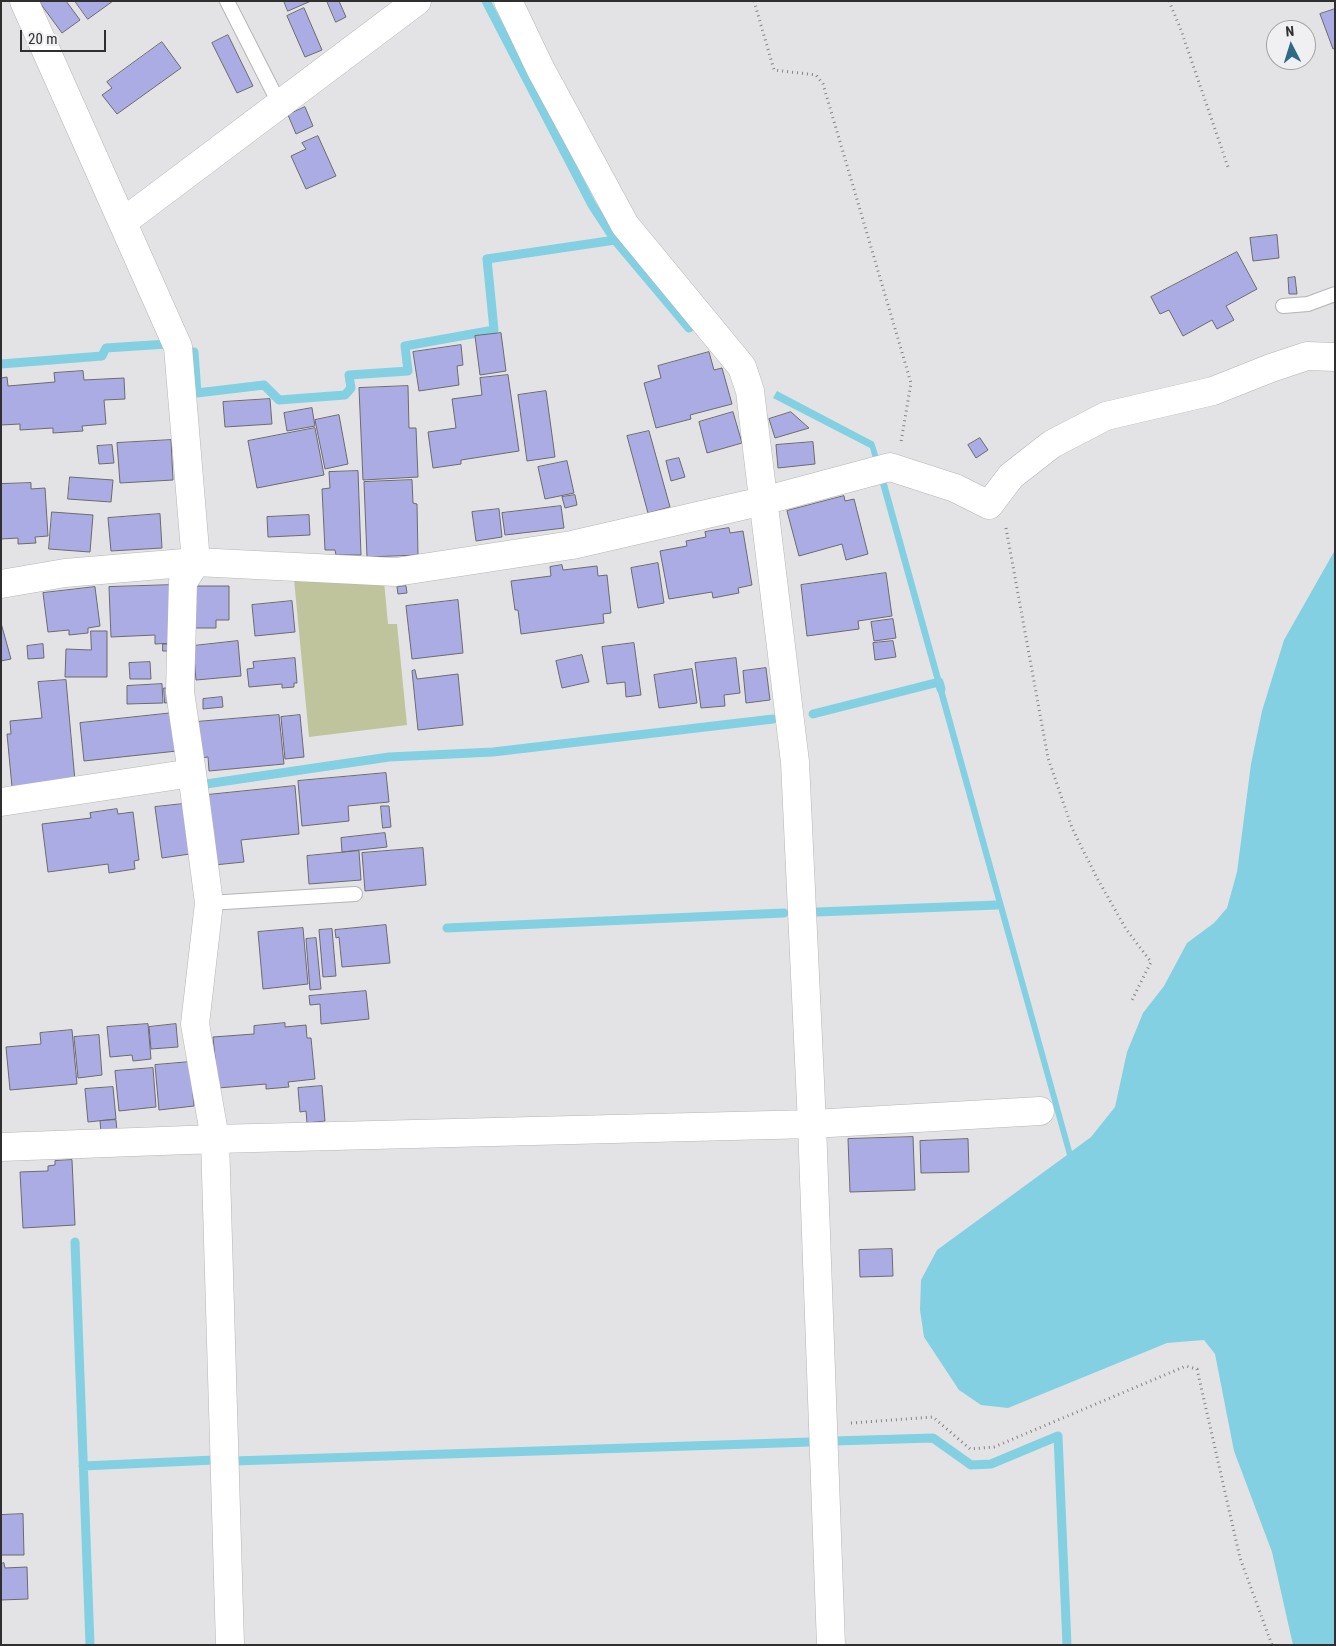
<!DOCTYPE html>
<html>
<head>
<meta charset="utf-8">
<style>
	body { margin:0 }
	#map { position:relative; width:1336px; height:1646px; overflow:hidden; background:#e3e3e5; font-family:"Roboto Condensed",sans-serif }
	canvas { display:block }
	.frame { position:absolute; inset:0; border:2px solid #2f2f30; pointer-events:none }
	.north { position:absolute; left:1266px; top:20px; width:50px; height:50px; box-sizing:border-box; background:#f0f0f3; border:1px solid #a3a3a5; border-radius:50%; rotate:355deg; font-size:14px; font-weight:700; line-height:20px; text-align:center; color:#2f2f30 }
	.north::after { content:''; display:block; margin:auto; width:18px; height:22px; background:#2f6c83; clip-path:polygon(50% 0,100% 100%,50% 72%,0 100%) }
	.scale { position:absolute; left:20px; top:30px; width:86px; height:22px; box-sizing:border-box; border:2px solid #2f2f30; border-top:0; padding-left:6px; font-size:15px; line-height:18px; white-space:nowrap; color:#2f2f30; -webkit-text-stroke:4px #f0f0f3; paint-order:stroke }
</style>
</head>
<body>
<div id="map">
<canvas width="1336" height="1646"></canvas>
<div class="frame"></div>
<div class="north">N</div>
<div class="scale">20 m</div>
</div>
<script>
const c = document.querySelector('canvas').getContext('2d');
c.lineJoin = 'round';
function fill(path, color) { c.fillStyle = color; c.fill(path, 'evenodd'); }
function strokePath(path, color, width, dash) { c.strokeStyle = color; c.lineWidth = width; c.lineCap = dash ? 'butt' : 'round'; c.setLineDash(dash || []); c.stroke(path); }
const green = new Path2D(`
	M294,579l90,2 4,43h9l10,101 -98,12z`);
const water = new Path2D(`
	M777,391l97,51 12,38 186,671 19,-14 24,-30 12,-55 16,-39 21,-27 23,-43 27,-20 13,-15 10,-36 14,-108 11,-53 22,-71 51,-90v1095h-42l-21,-93 -38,-101 -19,-97 -11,-14 -37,3 -159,65 -27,-3 -22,-15 -35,-53 -4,-27 1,-30 16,-30 130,-95 -197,-707 -97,-50z`);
const stream = new Path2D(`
	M486,1l106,204 23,35 74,88
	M194,352l3,41 67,-8 15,15 66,-5 6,-7 -2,-13 59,-4 -3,-25 89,-16 -7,-71 128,-19
	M1,364l101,-8 4,-8 61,-4
	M813,714l126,-32 2,7
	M206,784l183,-27 104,-5 280,-33
	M817,912l180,-7
	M447,928l337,-15
	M75,1242l15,403
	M834,1441l99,-3 38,27 20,-1 67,-28 9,209
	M234,1461l576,-19
	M83,1466l131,-6`);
const building = new Path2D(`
	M42,1h24l14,19 -18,13 -22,-30z
	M75,1h38l-25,18z
	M284,1h27l-23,10z
	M327,1h12l7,16 -10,5z
	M304,8l18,42 -17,7 -18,-41z
	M1335,9v39l-2,1 -13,-35z
	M228,35l25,51 -16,7 -25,-50z
	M162,42l19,26 -64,46 -15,-19 10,-7 -5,-6z
	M305,107l8,19 -17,8 -8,-19z
	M318,136l18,40 -30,13 -15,-33 15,-7 -4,-6z
	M1277,235l2,23 -26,3 -3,-23z
	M1237,252l20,37 -31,17 8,14 -17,9 -5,-9 -29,16 -14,-26 -9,4 -9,-17z
	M1295,277l2,17h-8l-1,-16z
	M501,333l5,38 -26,4 -5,-39z
	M461,345l2,20 -6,1 2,19 -40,6 -6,-39z
	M709,352l5,18 8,-2 10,36 -42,11 1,4 -35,9 -12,-45 17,-5 -3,-12z
	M83,371l1,9 40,-2 1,21 -21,1 2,24 -24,2 1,5 -30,2v-5l-33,2v-6l-19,1v-47l6,-1 1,9 47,-4 -1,-9z
	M508,375l11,76 -58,9v4l-28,4 -5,-36 28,-4 -4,-29 30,-4 -2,-17z
	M408,386l1,42h7l2,49 -55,3 -4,-92z
	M546,391l9,66 -28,4 -9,-66z
	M270,399l2,25 -47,3 -2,-25z
	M312,408l3,18 -28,5 -3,-18z
	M733,412l9,31 -35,10 -8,-31z
	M791,412l18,16 -34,10 -6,-19z
	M339,415l9,49 -23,5 -10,-49z
	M315,428l9,47 -67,13 -9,-47z
	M649,431l21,76 -22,6 -21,-77z
	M980,438l8,12 -12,8 -8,-13z
	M171,440l2,40 -53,3 -3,-40z
	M813,442l2,22 -37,4 -2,-23z
	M112,445l2,18 -15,1 -2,-18z
	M679,458l6,19 -14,4 -5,-20z
	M567,461l7,32 -29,6 -7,-32z
	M358,471l3,84h-25l-1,-5h-10l-3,-61 8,-1 -1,-16z
	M70,477l43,3 -2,22 -43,-3z
	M412,480l1,23 4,1 1,51 -51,2 -3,-75z
	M31,483v6l14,-1 3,48 -13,1 1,6 -18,1v-6l-17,1v-55z
	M575,495l2,10 -12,3 -3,-11z
	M844,496l1,5 9,-2 14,55 -22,6 -4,-16 -43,12 -12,-45z
	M561,506l3,22 -59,7 -3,-22z
	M499,509l3,28 -26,4 -4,-29z
	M52,512l41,3 -3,37 -41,-3z
	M160,514l2,34 -51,3 -3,-33z
	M309,515l1,20 -42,2 -1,-20z
	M729,528l1,5 13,-2 9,54 -14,3 1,5 -26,5 -1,-6 -43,7 -9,-48 27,-5 -1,-5 20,-4 -1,-5z
	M658,563l6,40 -26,5 -7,-40z
	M562,565l1,5 34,-4 1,10 9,-1 4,38 -8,1 1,9 -83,11 -3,-24h-3l-4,-29 40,-5 -1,-9z
	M886,573l6,43 -34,5 1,8 -52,7 -6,-51z
	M173,585l3,58 -21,1v-9l-44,2 -2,-50z
	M195,586h34v34h-13v8h-21z
	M406,586l1,7 -9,1 -1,-7z
	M95,587l5,39 -12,2v5l-19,2v-5l-21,2 -5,-39z
	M458,600l5,53 -51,6 -6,-53z
	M292,601l3,31 -40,4 -3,-31z
	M893,619l3,19 -22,3 -3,-19z
	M1,623l10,36 -10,2z
	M91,631h16v46h-42l1,-28 25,1z
	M238,641l3,35 -45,4 -3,-34z
	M893,641l3,16 -21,3 -2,-17z
	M634,643l7,52 -15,2 -1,-15 -18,2 -5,-37z
	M43,644l1,14 -16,1 -1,-13z
	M163,644h12v7h-12z
	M582,655l7,27 -27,6 -6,-27z
	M295,658l2,25h-3v4l-12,1v-4l-33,3 -2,-18 7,-1 -1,-6z
	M736,658l4,35 -16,2 1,11 -24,2 -6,-45z
	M150,662l1,17h-21l-1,-16z
	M766,668l4,32 -24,3 -3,-32z
	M692,669l5,34 -38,5 -5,-33z
	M415,670l2,9 41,-5 5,51 -45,5 -6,-59z
	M66,680l9,101 -63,6 -5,-53h4l-1,-13 32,-3 -4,-36z
	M162,684l1,19 -36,1v-18z
	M164,688h11l1,14 -11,1z
	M222,697l1,10 -20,2v-10z
	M173,713l4,38 -93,10 -4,-38z
	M279,715l5,49 -75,7 -1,-14 -9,1 -3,-36z
	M300,715l4,42 -19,2 -4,-42z
	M386,773l3,29 -41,4 1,15 -47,5 -4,-45z
	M295,786l4,48 -58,6 3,22 -30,3 -7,-70z
	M183,804l7,50 -28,4 -7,-51z
	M381,806h8l2,21 -8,1z
	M117,809l1,5 15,-2 6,48 -5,1 1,8 -26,4 -1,-9 -60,8 -6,-48 49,-6 -1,-5z
	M385,833l2,14 -45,5 -1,-14z
	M423,848l3,37 -61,6 -3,-38z
	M359,851l2,29 -52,4 -2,-28z
	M386,925l4,38 -48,4 -3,-30 -3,1 -1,-8z
	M303,928l5,56 -45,5 -5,-57z
	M332,929l4,47 -13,1 -4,-47z
	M316,938l5,51 -11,1 -4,-51z
	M366,991l3,28 -48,5 -1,-20 -10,1 -1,-9z
	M285,1023v4l21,-2 1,13h4l4,41 -27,3 1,5 -23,2v-5l-48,4 -5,-51 41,-3v-8z
	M148,1024l3,35 -18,2 -1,-6 -22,2 -3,-30z
	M176,1024l2,23 -27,2 -2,-22z
	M72,1030l5,54 -67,6 -4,-43 35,-3 -1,-11z
	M99,1035l3,40 -24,3 -4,-41z
	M190,1062l4,44 -35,4 -4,-45z
	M153,1068l3,39 -37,4 -4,-40z
	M322,1086l3,35 -18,2 -1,-12 -6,1 -2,-24z
	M113,1087l3,32 -28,3 -3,-33z
	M116,1120l1,11 -16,1 -1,-11z
	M913,1137l2,53 -65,2 -2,-53z
	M968,1139l1,33 -48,1 -1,-32z
	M72,1160l3,65 -52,3 -3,-56 28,-1v-5l7,-1v-4z
	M892,1249l1,27 -33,1 -1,-27z
	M23,1514l1,41h-23v-40z
	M4,1563l1,5 22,-1 1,32 -27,1v-36z`);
const path = new Path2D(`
	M754,1l20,69 42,5 7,9 88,299 -10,59
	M1169,1l12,29 47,137
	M1006,528l42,230 24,70 25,50 29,51 25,33 -19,38
	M851,1423l82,-6 37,32 24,-2 192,-81 11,3 43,189 32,87`);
const service = new Path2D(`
	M227,1l53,104
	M1283,306l25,-2 27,-10
	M209,903l146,-9`);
const minor = new Path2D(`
	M24,1l154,346 18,215 -13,20 -3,110 12,81 17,130 -14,121 20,115 15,506
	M508,1l32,67 85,157 117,142 8,24 45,371 17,362 19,521
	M123,222l294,-221
	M1,584l64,-11 131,-11 200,10 176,-27 191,-44 127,-34 65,21 34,17 22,-29 41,-32 54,-28 107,-25 58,-23 36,-12 28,1
	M1,802l191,-29
	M1,1147l214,-8 597,-15 228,-13`);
fill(green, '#bfc49d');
fill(water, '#83d0e2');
strokePath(stream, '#83d0e2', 9);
fill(building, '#acace4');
strokePath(building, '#6a6b6d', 1);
strokePath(service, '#b5b5b7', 16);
strokePath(minor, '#b5b5b7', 29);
strokePath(path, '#838385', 3, [1, 4]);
strokePath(service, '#fff', 14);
strokePath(minor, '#fff', 28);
</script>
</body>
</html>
